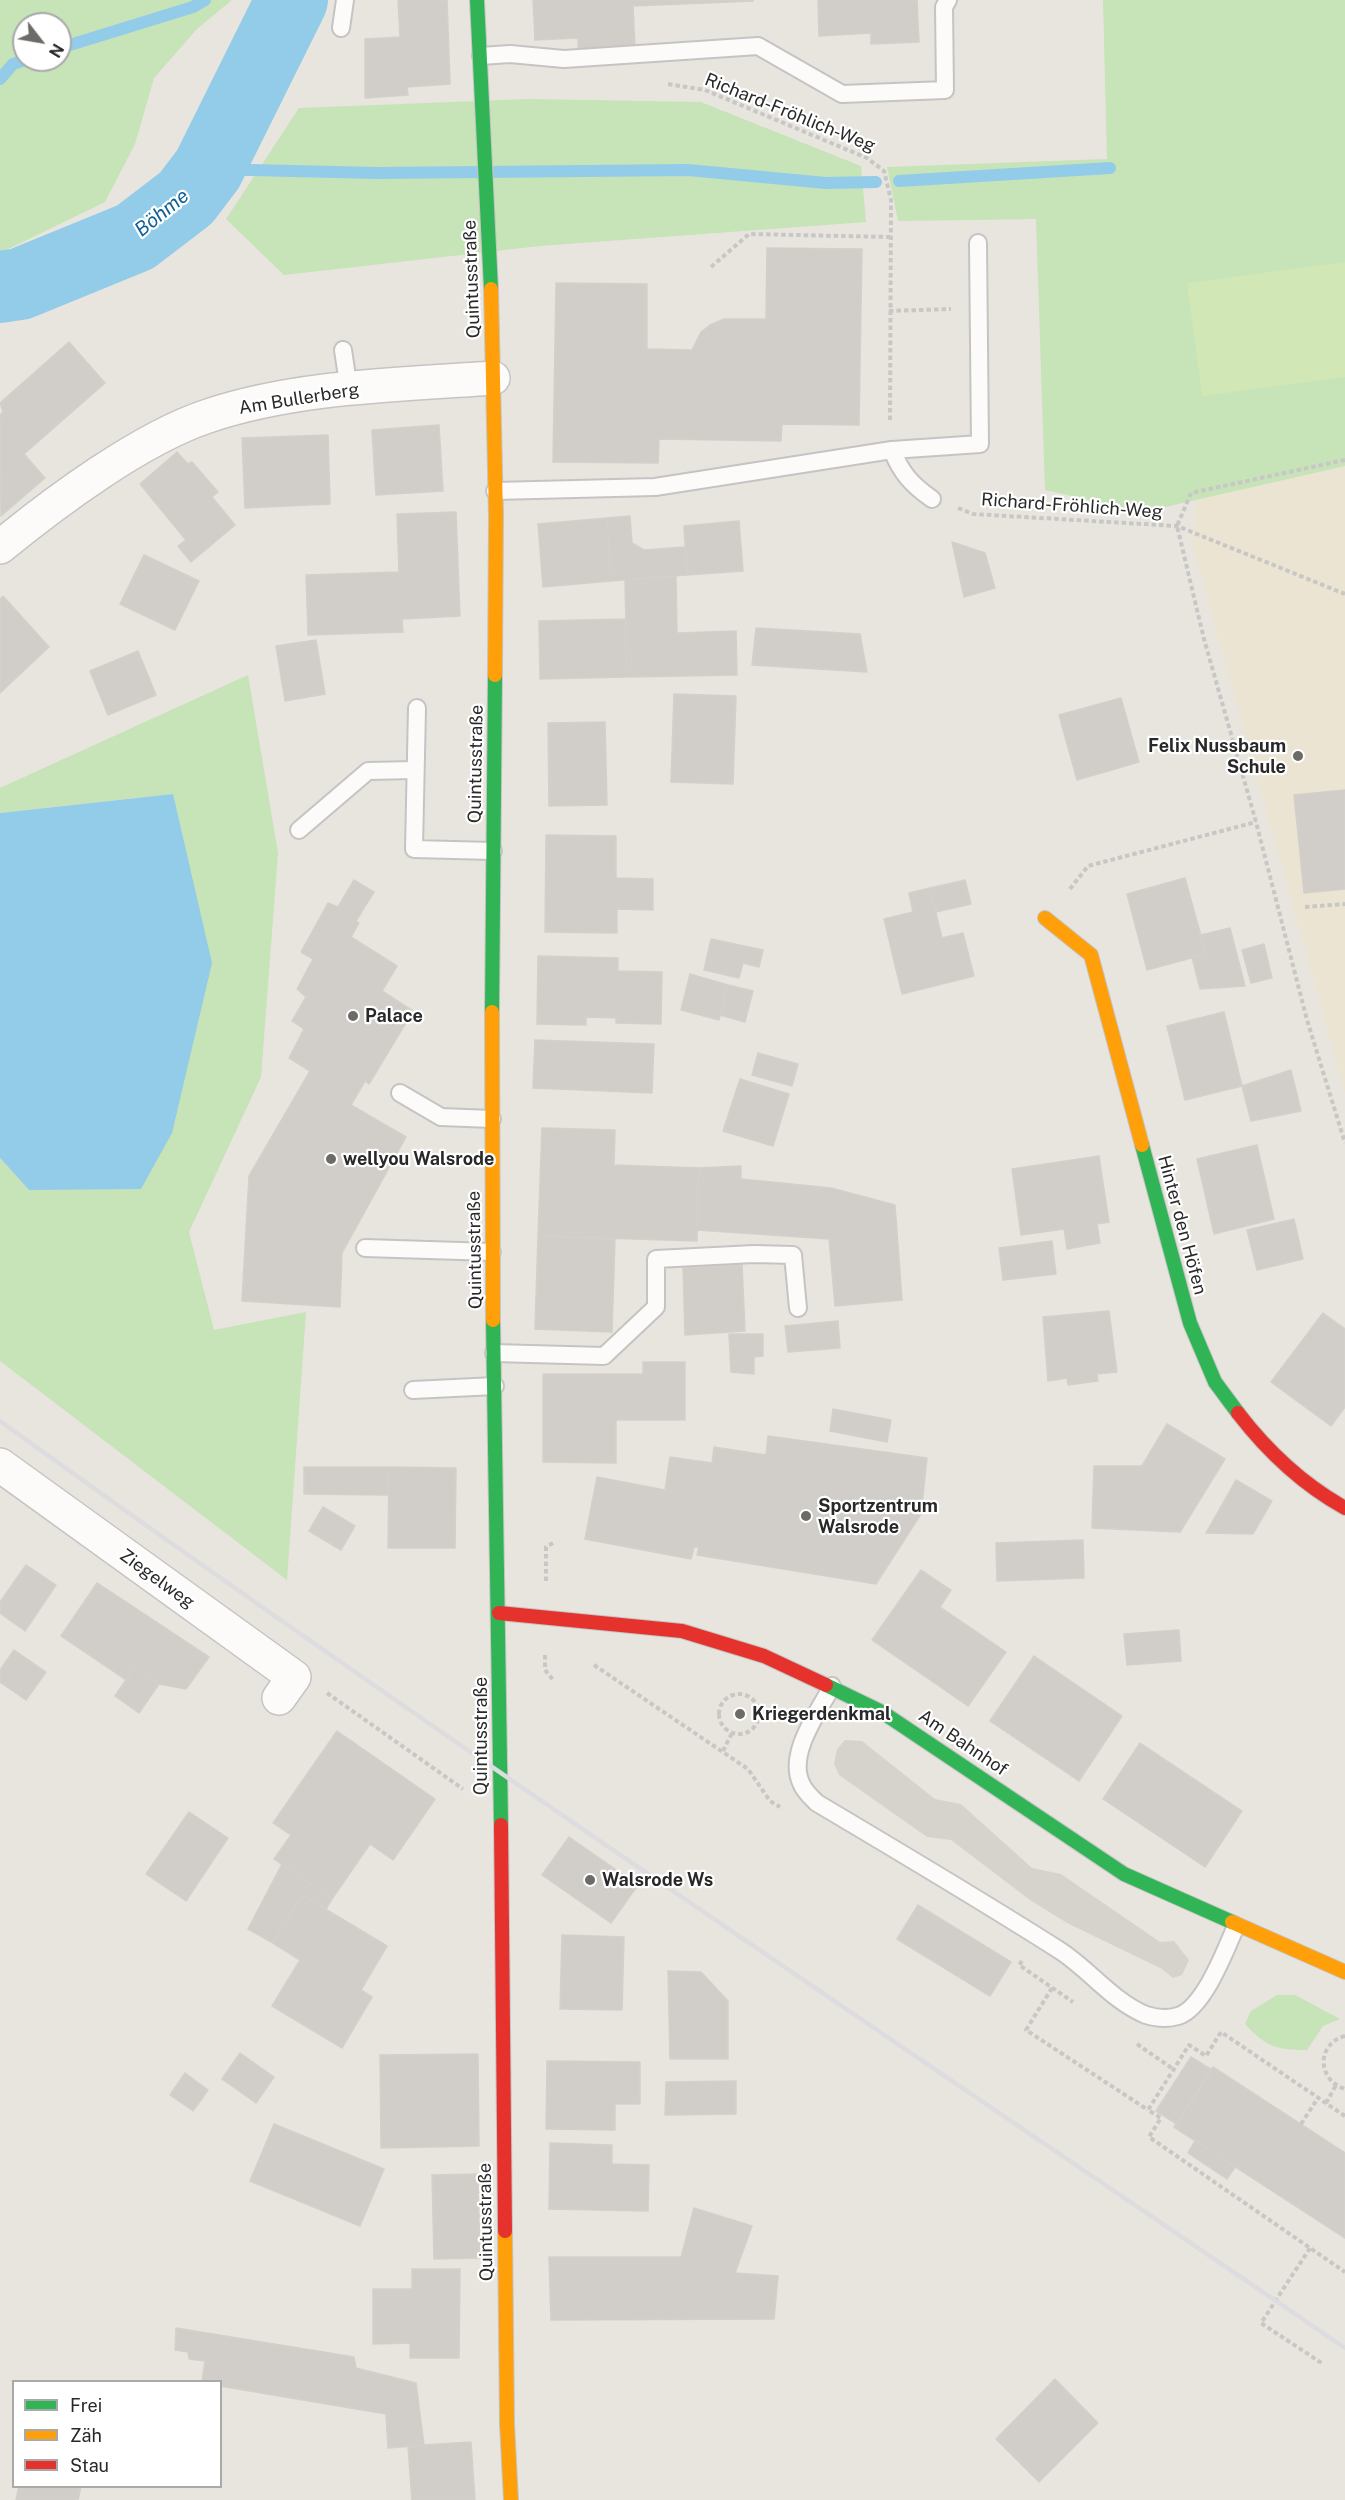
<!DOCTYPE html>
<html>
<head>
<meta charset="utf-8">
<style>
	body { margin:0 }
	#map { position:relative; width:1345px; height:2500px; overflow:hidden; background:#e8e5de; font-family:"Public Sans",sans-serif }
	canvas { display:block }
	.legend { position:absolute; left:12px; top:2380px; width:210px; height:108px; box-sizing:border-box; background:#fff; border:2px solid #a9a9a9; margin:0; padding:8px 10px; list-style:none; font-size:18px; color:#292929 }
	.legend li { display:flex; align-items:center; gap:12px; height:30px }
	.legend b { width:30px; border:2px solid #a9a9a9 }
	.north { position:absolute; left:12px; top:12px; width:60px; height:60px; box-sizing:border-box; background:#fff; border:2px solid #a9a9a9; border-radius:50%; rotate:121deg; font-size:16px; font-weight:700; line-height:24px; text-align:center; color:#292929 }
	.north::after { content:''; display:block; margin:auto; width:21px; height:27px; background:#6c6b68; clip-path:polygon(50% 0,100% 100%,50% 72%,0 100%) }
</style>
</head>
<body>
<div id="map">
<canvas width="1345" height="2500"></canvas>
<ul class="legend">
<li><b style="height:8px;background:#30b455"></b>Frei</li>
<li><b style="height:8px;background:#ff9f0a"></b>Zäh</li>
<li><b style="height:8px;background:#e5322d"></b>Stau</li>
</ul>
<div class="north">N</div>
</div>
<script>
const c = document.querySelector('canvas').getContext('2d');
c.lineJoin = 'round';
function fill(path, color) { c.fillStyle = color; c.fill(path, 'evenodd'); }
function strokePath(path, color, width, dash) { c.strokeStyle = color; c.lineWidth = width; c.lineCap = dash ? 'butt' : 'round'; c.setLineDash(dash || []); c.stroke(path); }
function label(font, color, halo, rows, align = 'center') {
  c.font = font + ' "Public Sans",sans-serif'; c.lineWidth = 4.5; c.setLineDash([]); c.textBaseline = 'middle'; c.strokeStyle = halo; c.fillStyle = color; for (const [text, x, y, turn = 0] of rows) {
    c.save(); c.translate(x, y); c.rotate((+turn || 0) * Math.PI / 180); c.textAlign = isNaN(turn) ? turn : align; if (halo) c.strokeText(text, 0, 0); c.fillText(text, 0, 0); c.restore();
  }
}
const education = new Path2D(`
	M1345,466v627l-152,-546 3,-49z`);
const green = new Path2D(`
	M0,0h232l-35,29 -43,49 -19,66 -30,58 -105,51zM24,24h36v36h-36z
	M1103,0h242v466l-202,46 -98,-22 -9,-271 -138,2 -11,-54 220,-8z
	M528,99l173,3 160,64 5,56 -326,24 -256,29 -58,-56 73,-111z
	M248,675l30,178 -17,224 -72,155 25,98 92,-18 -19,268 -287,-219v-203l29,32 144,-396 -173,19v-25z
	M1277,1995h18l45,24 -17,7 -16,24c-30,0 -41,-3 -62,-26l6,-13z`);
const pitch = new Path2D(`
	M1345,262v115l-143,19 -15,-113z`);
const plaza = new Path2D(`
	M845,1740l17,1 73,58 26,5 71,64 29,6 99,68 14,-1 15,19 -7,15 -9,3 -11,-9 -95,-46 -37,-23 -79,-60 -24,-3 -88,-62 -5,-11 3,-15z`);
const water = new Path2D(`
	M173,794l39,169 -40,170 -31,56 -112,1 -29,-32v-345z`);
const stream = new Path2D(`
	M60,48l133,-41 12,-7
	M0,79l13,-15 12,-4
	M208,169l169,4 311,-3 138,13 50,-1
	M899,181l211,-13`);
const river = new Path2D(`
	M0,287l20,-3 115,-47 51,-39 22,-29 84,-169`);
const building = new Path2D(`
	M398,0h49l3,84 -43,3 1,8 -43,3v-59l35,-2z
	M533,0h220v1l-120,5 2,42 -57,2v-12l-43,2z
	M818,0h99l2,42 -48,2v-11l-52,3z
	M767,248l95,1 -3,176 -77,-1 -1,17 -122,-2 -1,24 -105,-1 3,-179 91,1v65l45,1 9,-18 9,-7 14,-6h42z
	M69,342l36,41 -81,71 21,24 -44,38 -1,-101 3,-3 -3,-9z
	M439,425l4,66 -67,4 -4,-65z
	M328,435l2,69 -85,4 -3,-70z
	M177,452l11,12 4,-2 26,30 -6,5 23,28 -44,37 -13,-16 8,-6 -46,-56z
	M456,512l4,104 -58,3 1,13 -95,3 -2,-60 93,-3 -2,-58z
	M630,516l2,27 12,7 41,-3 2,28 -76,6 -4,-63z
	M607,518l4,63 -68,6 -5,-63z
	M739,521l4,50 -56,4 -3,-49z
	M952,542l33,11 10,35 -31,9z
	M144,555l55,26 -24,49 -55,-26z
	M676,576l1,57 59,-2 1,44 -110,2 -2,-97z
	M3,596l46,51 -49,46v-94z
	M626,619l1,58 -87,2 -1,-58z
	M756,628l104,6 7,38 -115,-7z
	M316,640l9,54 -40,7 -9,-55z
	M138,651l18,44 -48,20 -18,-44z
	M674,694l62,2 -3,88 -62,-2z
	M1121,698l18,64 -62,18 -18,-65z
	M605,722l2,83 -58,1 -1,-83z
	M1345,790v99l-41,4 -10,-98z
	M546,835l70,1v42l37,1v31l-36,-1v24l-72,-1z
	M1185,878l21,76 -59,16 -20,-76z
	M354,880l20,12 -18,29 3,2 -8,14 46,29 -15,25 31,20 -44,73 -4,-3 -14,24 55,32 -64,116 -2,54 -98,-6 7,-125 61,-105 -21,-13 15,-29 -12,-8 14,-24 -9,-8 16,-30 -12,-7 27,-49 10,4z
	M965,880l6,24 -35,8 -6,-24z
	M930,888l12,50 21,-5 11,43 -72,18 -18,-75 29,-7 -4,-19z
	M1230,928l15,58 -45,3 -8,-32 14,-3 -5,-19z
	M711,939l52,11 -4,17 -16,-4 -4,15 -35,-8z
	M1264,944l8,34 -21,5 -9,-33z
	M538,956l80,2v13l44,1 -1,52 -45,-1v-5l-30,-1v8l-49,-1z
	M690,974l38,11 -9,35 -38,-10z
	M728,985l25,6 -8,31 -25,-7z
	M1224,1012l18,74 -57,14 -18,-74z
	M535,1040l119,4 -2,49 -119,-5z
	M758,1053l40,11 -6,22 -40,-11z
	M1291,1070l10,41 -50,10 -9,-35z
	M740,1079l49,15 -16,52 -50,-15z
	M542,1128l73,2 -1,35 85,3 -2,73 -159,-5z
	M1257,1145l17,74 -60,15 -17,-75z
	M1099,1156l10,66 -12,2 3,19 -33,6 -3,-20 -43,6 -9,-66z
	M741,1166v13l90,9 64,17 7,95 -67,6 -6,-67 -132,-9 2,-62z
	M1294,1219l9,40 -46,11 -10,-40z
	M538,1236l77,3 -3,93 -77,-3z
	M1052,1241l4,33 -53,6 -4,-32z
	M742,1265l3,66 -60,4 -2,-67z
	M1109,1311l8,61 -20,2 1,7 -30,4 -1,-7 -19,3 -5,-64z
	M1323,1313l22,16v78l-14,19 -60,-44z
	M838,1321l2,27 -52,4 -3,-26z
	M729,1334h34v22l-9,1v17l-23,-2z
	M643,1362h42v58h-69v43l-73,-1v-88h100z
	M833,1409l58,11 -4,22 -57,-11z
	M1167,1424l58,35 -45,73 -88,-4 2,-62h48z
	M768,1436l159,22 -6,56 -45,70 -179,-29 2,-8h-5l-3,12 -106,-20 12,-62 68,13 5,-33 42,6 2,-16 52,8z
	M304,1467h85l-1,28 -84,-1z
	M389,1467l67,1 -1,80h-67z
	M1236,1480l36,21 -19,33 -47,-1z
	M323,1507l32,19 -14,24 -32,-19z
	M1083,1540l1,38 -87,3 -1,-38z
	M26,1565l30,20 -31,46 -25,-18v-11z
	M921,1570l30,20 -11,17 66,45 -38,54 -96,-66z
	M97,1583l112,74 -23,32 -27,-5 -25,-16 -8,12 -65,-44z
	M1179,1630l2,31 -54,4 -3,-31z
	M14,1650l32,22 -20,28 -26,-18v-12z
	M1034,1656l88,60 -43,65 -89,-60z
	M134,1668l25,16 -20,29 -24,-17z
	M337,1731l98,68 -42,61 -23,-16 -38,55 -58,-40 17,-24 -18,-12z
	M1140,1743l102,68 -37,56 -102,-68z
	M189,1812l39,26 -42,63 -40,-27z
	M569,1837l69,48 -27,38 -69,-48z
	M282,1864l50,35 -6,10 -24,-14 -29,48 -25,-14z
	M302,1895l85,51 -26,44 11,7 -30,51 -70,-42 28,-46 -27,-17z
	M918,1905l93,57 -21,34 -93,-57z
	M562,1935l62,2 -2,73 -62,-1z
	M668,1971l33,1 27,29v58h-58z
	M240,2053l34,24 -18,26 -34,-24z
	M478,2054l1,92 -98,2 -1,-93z
	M1191,2057l21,13 -35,54 -21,-13z
	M547,2061l93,1v42h-25v26l-69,-1z
	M1213,2067l132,86v85l-171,-111z
	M185,2073l23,17 -15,21 -23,-16z
	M736,2081v33l-71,1 1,-33z
	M274,2124l110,45 -24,57 -110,-45z
	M1195,2141l40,26 -8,12 -39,-26z
	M550,2143l62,2v19l37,1 -1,46 -99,-2z
	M478,2174l2,84 -46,1 -2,-84z
	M694,2208l58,18 -17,47 43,3 -4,43 -223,1 -2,-63h132z
	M412,2269h48l-1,89h-49v-15l-37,1v-55h39z
	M176,2328l178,29 2,11 60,15 8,62 -36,3 -2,-34 -166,-28v-4h-18l3,-21 -16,-2 -1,-7 -13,-2z
	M1055,2379l43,44 -59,59 -43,-43z
	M471,2442l4,58h-63l-4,-54z
	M19,2486h62l-3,14h-62z`);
const path = new Path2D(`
	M668,84l37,6 162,68 17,13 7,29 -1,223
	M711,267l38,-33 141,3
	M889,311l62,-2
	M1345,460l-154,33 -14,33 27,113 52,183 51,198 38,123
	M958,508l15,6 204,12 168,68
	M1070,889l18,-23 168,-44
	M1305,907l40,-3
	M546,1581v-34l9,-5
	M545,1655v15l8,10
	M594,1665l154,104 22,32 10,6
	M327,1693l136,96
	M719 1714a20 20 0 1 1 40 0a20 20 0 1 1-40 0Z
	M723,1751l9,-18
	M1022,1961l-3,4 54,37
	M1052,1988l-26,42 122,80
	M1345,2036c-29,8 -28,44 0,53
	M1137,2044l36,25
	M1326,2103l10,-18
	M1345,2116l-124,-84 -15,24 -17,-11 -41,65 13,8 -12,19 196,135
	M1301,2124l17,-26
	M1310,2248l-49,75 62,41`);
const lane = new Path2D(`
	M341,28l4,-28
	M481,56l29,-2 54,5 194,-13 84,48 103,-4 -1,-83 4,-7
	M343,350l6,40
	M892,450c9,23 20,35 40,49
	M495,491l160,-4 237,-37 88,-6 -2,-201
	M417,708l-3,141 79,2
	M299,830l69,-59 47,-1
	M400,1093l41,24 51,2
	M365,1248l127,4
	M494,1353l110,3 52,-49v-48l98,-5 39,1 5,53
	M413,1390l82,-4
	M832,1686c-14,27 -46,69 -30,99 3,7 10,13 15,18 81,48 162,96 242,147 30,19 53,51 87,65 10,3 22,4 32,1 26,-8 48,-67 58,-90`);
const street = new Path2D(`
	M0,547c55,-45 141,-109 208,-131 90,-30 190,-31 285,-38
	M0,1465l294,212 -15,21`);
const fast = new Path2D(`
	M477,0l14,289
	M492,1012l3,-337
	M1142,1145l48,178 25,59 23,31
	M493,1320l8,505
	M826,1685l56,27 242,162 108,48`);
const slow = new Path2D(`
	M491,289l5,227 -1,159
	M1045,918l46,37 51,190
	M492,1012l1,308
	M1232,1922l113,50
	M505,2231l2,193 4,76`);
const jam = new Path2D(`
	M1238,1413c30,39 64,71 107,95
	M499,1613l183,18 82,25 62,29
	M501,1825l4,406`);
const rail = new Path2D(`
	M0,1421c442,318 895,620 1345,927`);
const markers = [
	[1298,756,6,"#6c6b68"],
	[353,1016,6,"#6c6b68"],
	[331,1159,6,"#6c6b68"],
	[806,1516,6,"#6c6b68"],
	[740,1714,6,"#6c6b68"],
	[590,1880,6,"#6c6b68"]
];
const streetNames = [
	["Richard-Fröhlich-Weg",790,113,22],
	["Quintusstraße",472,279,-92],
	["Am Bullerberg",299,399,-9],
	["Richard-Fröhlich-Weg",1072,506,4],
	["Quintusstraße",476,764,-89],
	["Hinter den Höfen",1182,1225,75],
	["Quintusstraße",475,1250,-91],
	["Ziegelweg",157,1579,36],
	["Quintusstraße",481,1736,-90],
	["Am Bahnhof",963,1743,34],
	["Quintusstraße",486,2222,-91]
];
const poiNames = [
	["Felix Nussbaum",1286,746,"right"],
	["Schule",1286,767,"right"],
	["Palace",365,1016],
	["wellyou Walsrode",343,1159],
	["Sportzentrum",818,1506],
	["Walsrode",818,1527],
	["Kriegerdenkmal",752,1714],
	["Walsrode Ws",602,1880]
];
const waterNames = [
	["Böhme",162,213,-39]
];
fill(education, '#ebe4d3');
fill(green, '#c7e3b8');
fill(pitch, '#d1e7b5');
fill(plaza, '#d6d3cd');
fill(water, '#93cce8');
strokePath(stream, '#93cce8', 12);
strokePath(river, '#93cce8', 72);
fill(building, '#d1ceca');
strokePath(building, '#d3d0cb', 1.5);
strokePath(lane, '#c5c4c4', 20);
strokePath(street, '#c5c4c4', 36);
strokePath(fast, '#c5c4c4', 16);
strokePath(slow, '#c5c4c4', 16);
strokePath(jam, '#c5c4c4', 16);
strokePath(path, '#c8c7c6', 4, [4.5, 3]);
strokePath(lane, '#fcfbfa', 16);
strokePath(street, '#fcfbfa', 33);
strokePath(fast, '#30b455', 14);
strokePath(slow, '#ff9f0a', 14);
strokePath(jam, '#e5322d', 14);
strokePath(rail, '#dddcde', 4.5);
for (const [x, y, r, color] of markers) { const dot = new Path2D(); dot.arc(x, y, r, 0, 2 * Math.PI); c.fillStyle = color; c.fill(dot); strokePath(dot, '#fff', 2); }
label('18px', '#292929', '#fff', streetNames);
label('bold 18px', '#292929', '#fff', poiNames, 'left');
label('italic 20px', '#0f5f98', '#fff', waterNames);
</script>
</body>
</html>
